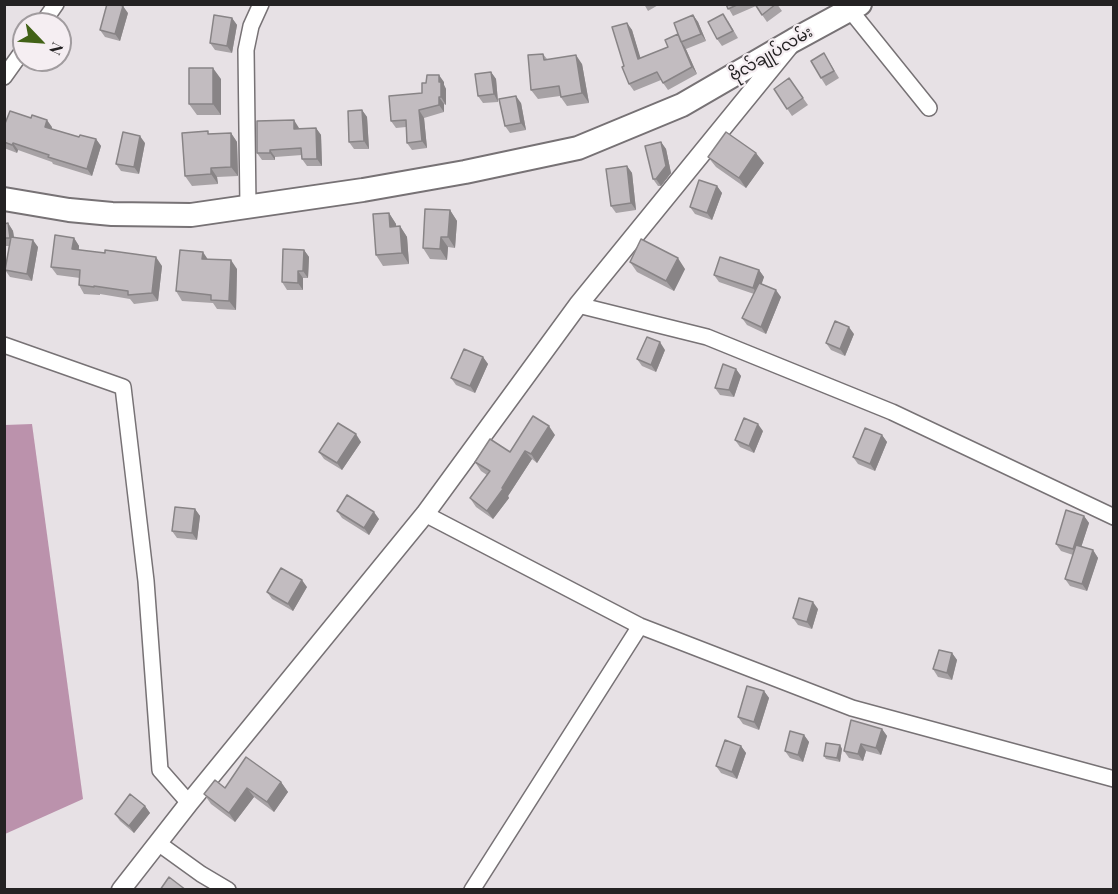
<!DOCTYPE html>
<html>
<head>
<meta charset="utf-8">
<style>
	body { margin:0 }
	#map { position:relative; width:1118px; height:894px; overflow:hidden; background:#e7e1e5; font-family:"Playfair Display",serif }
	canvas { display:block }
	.frame { position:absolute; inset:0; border:6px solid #242223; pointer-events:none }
	.north { position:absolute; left:12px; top:12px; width:60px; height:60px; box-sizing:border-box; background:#f5eef2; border:2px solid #a19c9f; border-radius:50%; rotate:115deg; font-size:16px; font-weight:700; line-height:24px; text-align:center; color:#242223 }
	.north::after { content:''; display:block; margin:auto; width:21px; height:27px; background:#426217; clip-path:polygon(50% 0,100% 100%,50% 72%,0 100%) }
</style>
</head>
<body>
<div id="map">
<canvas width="1118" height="894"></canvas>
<div class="frame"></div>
<div class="north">N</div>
</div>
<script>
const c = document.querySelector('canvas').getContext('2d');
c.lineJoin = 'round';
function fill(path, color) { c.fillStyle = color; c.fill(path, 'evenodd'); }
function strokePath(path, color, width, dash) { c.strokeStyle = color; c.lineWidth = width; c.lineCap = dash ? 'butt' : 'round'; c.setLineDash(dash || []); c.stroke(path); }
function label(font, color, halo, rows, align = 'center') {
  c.font = font + ' "Playfair Display","Noto Sans Myanmar",serif'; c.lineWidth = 4.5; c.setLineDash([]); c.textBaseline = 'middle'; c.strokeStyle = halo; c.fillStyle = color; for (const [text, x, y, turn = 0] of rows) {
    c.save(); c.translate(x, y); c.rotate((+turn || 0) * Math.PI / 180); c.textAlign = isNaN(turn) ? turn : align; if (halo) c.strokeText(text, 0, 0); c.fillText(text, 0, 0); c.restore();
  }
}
const water = new Path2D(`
	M32,424l51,375 -78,35v-409z`);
const minor = new Path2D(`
	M850,10l79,98
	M42,24l14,-20
	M4,77l20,-28
	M248,207l-2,-157 5,-24 10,-22
	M578,305l129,32 185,75 222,105
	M4,345l119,42 23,194 14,189 29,33
	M425,514l215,112 212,82 262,71
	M158,843l43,31 27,16
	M472,890l168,-264`);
const tertiary = new Path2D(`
	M121,890l68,-87 236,-289 153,-209 211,-259`);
const primary = new Path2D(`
	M4,199l65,11 43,4 79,1 172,-25 102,-18 113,-24 104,-43 112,-65 66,-36`);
const wall = new Path2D(`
	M644,4h16l-12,7z
	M726,4h51l5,7 -15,11 -11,-16 -23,10z
	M128,13l-8,28 -15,-4 -5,-7z
	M693,15l5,7 8,19 -20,8 -1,-2 12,27 -29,16 -7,-10 -27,11 -5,-7 -5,-18 3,-43 5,7 8,28 28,-11z
	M232,18l5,7 -5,28 -17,-3 -5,-7z
	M728,21l10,17 -16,8 -5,-7z
	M824,53l15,25 -13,8 -5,-8z
	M543,54l4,5 35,5 7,39 -22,3 -7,-10 -22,3 -7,-9z
	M491,72l5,7 2,23 -15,1 -5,-7z
	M789,78l19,27 -16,11 -18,-27z
	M221,79v36h-24l-8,-11z
	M444,82v3l2,4v16l-2,-1v8l-20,6 3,30 -15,2 -5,-7 -1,-16 -10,1 -5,-7z
	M521,103l5,27 -16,3 -5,-7z
	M362,110l5,7 2,32h-15l-5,-7z
	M4,126l48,1v2l27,8 17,2 5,7 -9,30 -39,-12 -1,-2 -34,-12 -1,3 -13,-5z
	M299,128v1l17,-1 5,7 1,31h-15l-5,-7v-4l-27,2v3h-13l-5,-7z
	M231,133l6,9 1,34 -21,1 1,7 -26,2 -7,-10 25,-42z
	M661,142l5,7 5,24 -10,13h-3l-5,-7z
	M145,143l-6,31 -18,-3 -5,-7z
	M708,157l56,6 -18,25 -30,-21z
	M627,166l5,7 4,37 -20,3 -5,-7z
	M717,186l5,7 -10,27 -17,-6 -5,-7z
	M450,210l7,11 -2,27 -7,-1 -1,13 -17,-1 -7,-11z
	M389,213l7,11v2h4l7,11 2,27 -26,2 -7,-11z
	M8,223l5,8 1,6 24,10 -6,34 -22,-4 -5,-7 4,-24h-5v-22z
	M74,238l5,8v4l83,16 -4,35 -24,3 -4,-5 -30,-5v1l-16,-1 -5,-9 1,-7 -23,-3 -6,-8z
	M304,250l5,7 -1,21h-5v12h-16l-5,-8z
	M208,260l29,9 -1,41 -19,-1 -4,-6 -31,-2 -6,-10z
	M630,262l55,7 -11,22 -37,-19z
	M759,270l5,7 -3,7 20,13 -15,37 -19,-9 -5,-7 12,-24 -35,-12 -5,-7z
	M854,334l-9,22 -14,-6 -5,-7z
	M665,350l-9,22 -14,-6 -5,-7z
	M483,357l5,7 -13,29 -19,-8 -5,-7z
	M736,369l5,7 -7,21 -14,-2 -5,-7z
	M763,431l-9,22 -14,-6 -5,-7z
	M555,435l-18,28 -5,-4 -24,37 1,2 -16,21 -17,-12 -6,-9 17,-23 -6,-4 -6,-9 35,-10z
	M882,435l5,7 -12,29 -17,-7 -5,-7z
	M361,442l-19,28 -18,-11 -5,-7z
	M195,509l5,7 -3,24 -20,-2 -5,-7z
	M337,511l42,8 -10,16 -27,-17z
	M1084,516l5,7 -8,24 12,3 5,8 -11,33 -17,-5 -5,-7 8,-24 -12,-4 -5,-7z
	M307,587l-14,24 -21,-12 -5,-7z
	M818,609l-6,20 -14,-4 -5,-7z
	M952,653l5,7 -5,20 -14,-3 -5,-8z
	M764,691l5,7 -10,32 -16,-6 -5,-7z
	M882,729l5,7 -6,19 -15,-4 -3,10 -14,-3 -5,-7z
	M804,735l5,7 -6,20 -13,-4 -5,-7z
	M840,745l2,4 -2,13 -14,-3 -2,-3z
	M741,746l5,7 -9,26 -16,-6 -5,-7z
	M281,782l7,10 -14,20 -20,-15 -19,25 -24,-18 -7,-10 21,-6z
	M145,806l5,7 -16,20 -14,-12 -5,-7z`);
const shadedWall = new Path2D(`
	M123,6l5,7 -8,28 -5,-7z
	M693,15l5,7 8,19 -5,-7z
	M232,18l5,7 -5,28 -5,-7z
	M627,23l5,7 11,36 -5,-7z
	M681,42l4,5 12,27 -5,-7z
	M576,55l6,9 7,39 -7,-10z
	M213,68l8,11v36l-8,-11z
	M491,72l5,7 2,23 -4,-8z
	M439,75l5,7v3l2,4v16l-5,-8 -2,-15z
	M516,96l5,7 5,27 -5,-7z
	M439,97l5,7v8l-5,-7z
	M362,110l5,7 2,32 -5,-8z
	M419,110l5,8 3,30 -5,-7z
	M47,120l5,7 -2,7 -5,-7z
	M294,120l5,8v8l-5,-7z
	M316,128l5,7 1,31 -5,-7z
	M231,133l6,9 1,34 -7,-9z
	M140,136l5,7 -6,31 -5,-7z
	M96,139l5,7 -9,30 -5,-7z
	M661,142l5,7 5,24 -10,13 -5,-7z
	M13,143l5,7 -1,3 -5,-8z
	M270,150l5,7v3l-5,-7z
	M756,153l8,10 -18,25 -7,-10z
	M627,166l5,7 4,37 -5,-7z
	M211,168l6,9 1,7 -7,-10z
	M717,186l5,7 -10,27 -5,-7z
	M450,210l7,11 -2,27 -7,-11z
	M389,213l7,11 1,13 -7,-10z
	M8,223l5,8 2,14 -5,-7z
	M400,226l7,11 2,27 -7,-11z
	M441,237l7,10 -1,13 -7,-11z
	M74,238l5,8 -1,12 -6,-9z
	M33,240l5,7 -6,34 -5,-7z
	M304,250l5,7 -1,21 -5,-7z
	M203,252l6,9 -7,-2z
	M156,257l6,9 -4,35 -6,-8z
	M678,258l7,11 -11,22 -8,-10z
	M231,260l6,9 -1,41 -7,-9z
	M759,270l5,7 -6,18 -5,-7z
	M298,271l5,7v12l-5,-7z
	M776,290l5,7 -15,37 -5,-7z
	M849,327l5,7 -9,22 -5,-7z
	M660,342l5,8 -9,22 -5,-7z
	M483,357l5,7 -13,29 -5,-7z
	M736,369l5,7 -7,21 -5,-7z
	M758,424l5,7 -9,22 -5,-7z
	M549,426l6,9 -18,28 -6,-9z
	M356,434l5,8 -19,28 -5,-7z
	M882,435l5,7 -12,29 -5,-7z
	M525,451l7,8 -24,37 1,2 -16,21 -6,-8z
	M195,509l5,7 -3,24 -5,-7z
	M374,512l5,7 -10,16 -5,-7z
	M1084,516l5,7 -11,34 -5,-8z
	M1093,550l5,8 -11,33 -5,-7z
	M302,580l5,7 -14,24 -5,-7z
	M813,602l5,7 -6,20 -5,-7z
	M952,653l5,7 -5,20 -5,-7z
	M764,691l5,7 -10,32 -5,-8z
	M882,729l5,7 -6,19 -5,-7z
	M804,735l5,7 -6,20 -5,-7z
	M861,744l5,7 -3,10 -5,-7z
	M840,745l2,4 -2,13 -3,-4z
	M741,746l5,7 -9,26 -5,-7z
	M281,782l7,10 -14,20 -7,-10z
	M247,788l7,9 -19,25 -6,-9z
	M145,806l5,7 -16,20 -5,-7z`);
const building = new Path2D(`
	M107,4h10l6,2 -8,28 -15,-4z
	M726,4h13l-11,5z
	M755,4h21l-14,11z
	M723,14l10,17 -16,8 -9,-17z
	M214,15l18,3 -5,28 -17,-3z
	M693,15l8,19 -20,8 -7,-19z
	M627,23l11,36 30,-12 -3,-7 13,-6 14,33 -29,16 -6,-11 -28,12 -7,-17 2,-1 -12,-39z
	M824,53l10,18 -13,7 -10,-17z
	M543,54l1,6 32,-5 6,38 -21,4 -2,-11 -28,4 -3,-35z
	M189,68h24v36h-24z
	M491,72l3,22 -16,2 -3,-22z
	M427,75h12v7h2v15h-2v8l-20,5 3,31 -15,2 -1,-23 -15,1 -2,-25 33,-3v-10h4z
	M789,78l14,20 -16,11 -13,-20z
	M516,96l5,27 -16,3 -6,-27z
	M362,110l2,31 -15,1 -1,-31z
	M10,111l21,7 1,-3 15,5 -2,7 34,10 1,-2 16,4 -9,30 -39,-12 1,-2 -36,-12 -1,2 -8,-3v-16z
	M294,120v9l22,-1 1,31h-15l-1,-11 -31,2v3h-13v-32z
	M208,131v3l23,-1v34l-20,1v6l-26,2 -3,-43z
	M123,132l17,4 -6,31 -18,-3z
	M726,132l30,21 -17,25 -31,-21z
	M661,142l5,24 -10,13h-3l-8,-33z
	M627,166l4,37 -20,3 -5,-37z
	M699,180l18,6 -10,27 -17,-6z
	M425,209l25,1 -2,27h-7l-1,12 -17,-1z
	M389,213l1,14 10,-1 2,27 -26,2 -3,-41z
	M8,223l2,15h-6v-14z
	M55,235l19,3 -2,11 33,4v-3l51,7 -4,36 -24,2v-4l-34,-5v1l-15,-2 1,-15 -29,-3z
	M11,237l22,3 -6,34 -22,-4z
	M641,239l37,19 -12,23 -36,-19z
	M283,249l21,1 -1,21h-5v12l-16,-1z
	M180,250l23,2 -1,7 29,1 -2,41 -18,-1v-5l-35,-4z
	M720,257l39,13 -6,18 -39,-13z
	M759,283l17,7 -15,37 -19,-9z
	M835,321l14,6 -9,22 -14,-6z
	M647,337l13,5 -9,23 -14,-6z
	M464,349l19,8 -13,29 -19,-8z
	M723,364l13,5 -7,21 -14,-2z
	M533,416l16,10 -18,28 -6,-3 -23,37 1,1 -16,22 -17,-13 20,-27 -15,-9 15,-23 20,13z
	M744,418l14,6 -9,22 -14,-6z
	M338,423l18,11 -19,29 -18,-11z
	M865,428l17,7 -12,29 -17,-7z
	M347,495l27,17 -10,16 -27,-17z
	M175,507l20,2 -3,24 -20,-2z
	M1066,510l18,6 -11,33 -17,-5z
	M1076,545l17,5 -11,34 -17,-5z
	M281,568l21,12 -14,24 -21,-12z
	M799,598l14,4 -6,20 -14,-4z
	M939,650l13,3 -5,20 -14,-4z
	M747,686l17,5 -10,31 -16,-5z
	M851,720l31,9 -6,19 -15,-4 -3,10 -14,-3z
	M790,731l14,4 -6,20 -13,-4z
	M725,740l16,6 -9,26 -16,-6z
	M826,743l14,2 -3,13 -13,-2z
	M246,757l35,25 -14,20 -20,-14 -18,25 -25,-19 11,-14 10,8z
	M130,794l15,12 -16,20 -14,-12z
	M169,877l17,13h-26z`);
const streetNames = [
	["ဗိုလ်ချုပ်လမ်း",771,54,-30]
];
fill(water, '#bb92ac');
strokePath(minor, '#777275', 18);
strokePath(tertiary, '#777275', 21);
strokePath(primary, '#777275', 26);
strokePath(minor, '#fff', 15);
strokePath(tertiary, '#fff', 18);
strokePath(primary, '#fff', 22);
fill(wall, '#a7a2a5');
fill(shadedWall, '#888486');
fill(building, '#c2bcc0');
strokePath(building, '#888486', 1.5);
label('16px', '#242223', '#f5eef2', streetNames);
</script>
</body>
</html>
